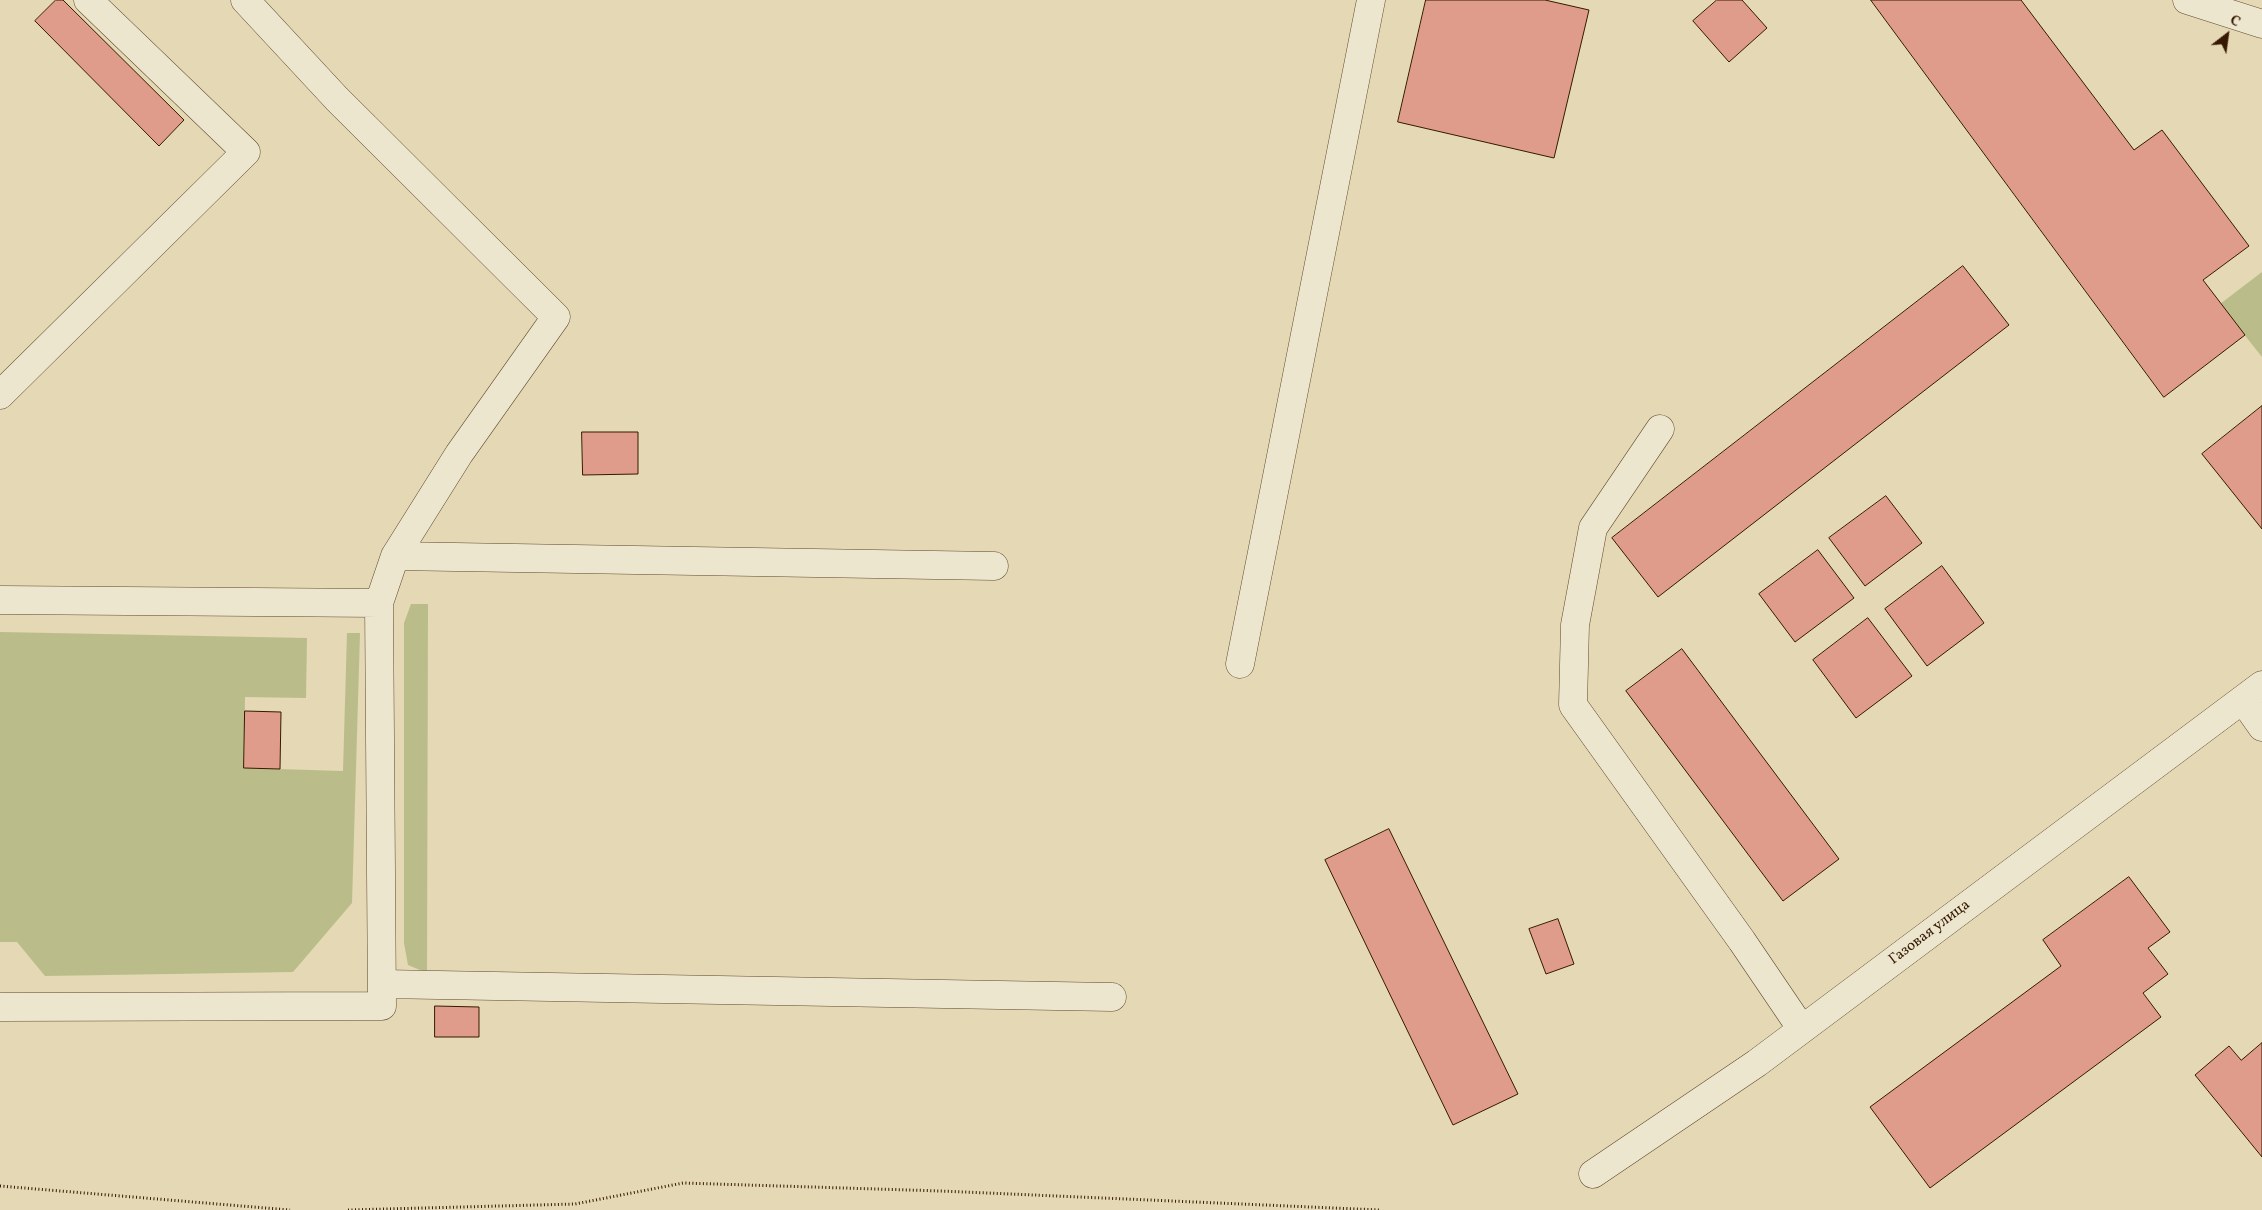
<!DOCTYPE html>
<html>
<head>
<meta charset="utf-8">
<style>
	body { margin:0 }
	#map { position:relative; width:2262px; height:1210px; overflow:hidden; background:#e4d8b5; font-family:Vollkorn,serif }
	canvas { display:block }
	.north { position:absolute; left:2202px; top:10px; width:50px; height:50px; -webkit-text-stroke:4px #ede6cf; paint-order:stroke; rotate:30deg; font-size:14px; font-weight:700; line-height:20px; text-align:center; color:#361900 }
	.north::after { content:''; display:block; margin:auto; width:18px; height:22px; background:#361900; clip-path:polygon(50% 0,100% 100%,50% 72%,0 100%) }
</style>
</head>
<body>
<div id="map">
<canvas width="2262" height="1210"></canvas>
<div class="north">С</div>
</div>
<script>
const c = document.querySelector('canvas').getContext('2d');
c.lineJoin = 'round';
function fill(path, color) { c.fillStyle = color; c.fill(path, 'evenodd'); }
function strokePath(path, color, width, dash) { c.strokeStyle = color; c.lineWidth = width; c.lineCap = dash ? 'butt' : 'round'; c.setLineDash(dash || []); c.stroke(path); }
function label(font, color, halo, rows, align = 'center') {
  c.font = font + ' Vollkorn,serif'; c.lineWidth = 4.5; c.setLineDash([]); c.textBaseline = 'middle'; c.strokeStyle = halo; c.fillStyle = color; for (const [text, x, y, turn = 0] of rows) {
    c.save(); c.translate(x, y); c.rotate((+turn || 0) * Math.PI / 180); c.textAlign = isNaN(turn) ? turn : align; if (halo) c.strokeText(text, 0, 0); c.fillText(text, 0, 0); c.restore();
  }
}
const green = new Path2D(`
	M2262,272v85l-42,-53z
	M411,604h17l-1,369 -19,-8 -4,-22v-320z
	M0,632l307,6 -1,60 -61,-1 -1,71 99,3 4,-138h13l-8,270 -59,69 -248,4 -28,-34h-17z`);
const building = new Path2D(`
	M56,0h7l121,120 -25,26 -124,-125z
	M1426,0h119l44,10 -35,148 -156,-36z
	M1717,0h25l25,28 -38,34 -36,-41z
	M1871,0h150l113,150 28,-20 87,116 -46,34 42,55 -81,62z
	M1963,266l46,59 -351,272 -46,-59z
	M2262,406v123l-60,-75z
	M582,432h56v42l-55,1z
	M1886,496l36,47 -57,43 -36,-48z
	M1818,550l36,48 -59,44 -36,-48z
	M1942,566l42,57 -57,43 -42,-57z
	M1868,618l44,58 -56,42 -43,-58z
	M1682,649l157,210 -56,42 -157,-210z
	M245,711l36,1 -1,57 -36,-1z
	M1389,829l129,265 -65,31 -128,-265z
	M2129,877l41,55 -22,16 20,26 -25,19 18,24 -231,171 -60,-81 191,-141 -18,-26z
	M1558,919l16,45 -28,10 -17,-45z
	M435,1006l44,1v30h-44z
	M2262,1043v114l-67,-82 34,-29 12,14z`);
const path = new Path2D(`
	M0,1186l290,24
	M348,1210l227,-6 108,-21 258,8 439,19`);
const minor = new Path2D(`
	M2187,0l75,24
	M0,395l246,-243 -158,-152
	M1660,429l-67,99 -18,97 -2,80 169,236 59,87
	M395,556l599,10
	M0,600l379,3
	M1240,664l131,-664
	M2243,700l19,27
	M382,984l730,13
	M0,1007l382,-1 -3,-403 16,-47 64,-102 97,-137 -219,-218 -92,-99
	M1593,1174l164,-111 505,-378`);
const streetNames = [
	["Газовая улица",1930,933,-37]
];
fill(green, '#babd89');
fill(building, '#df9c8a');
strokePath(building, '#361900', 1);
strokePath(minor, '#62492d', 29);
strokePath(path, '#361900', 3, [1, 2.5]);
strokePath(minor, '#ede6cf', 28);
label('15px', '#361900', '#ede6cf', streetNames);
</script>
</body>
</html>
